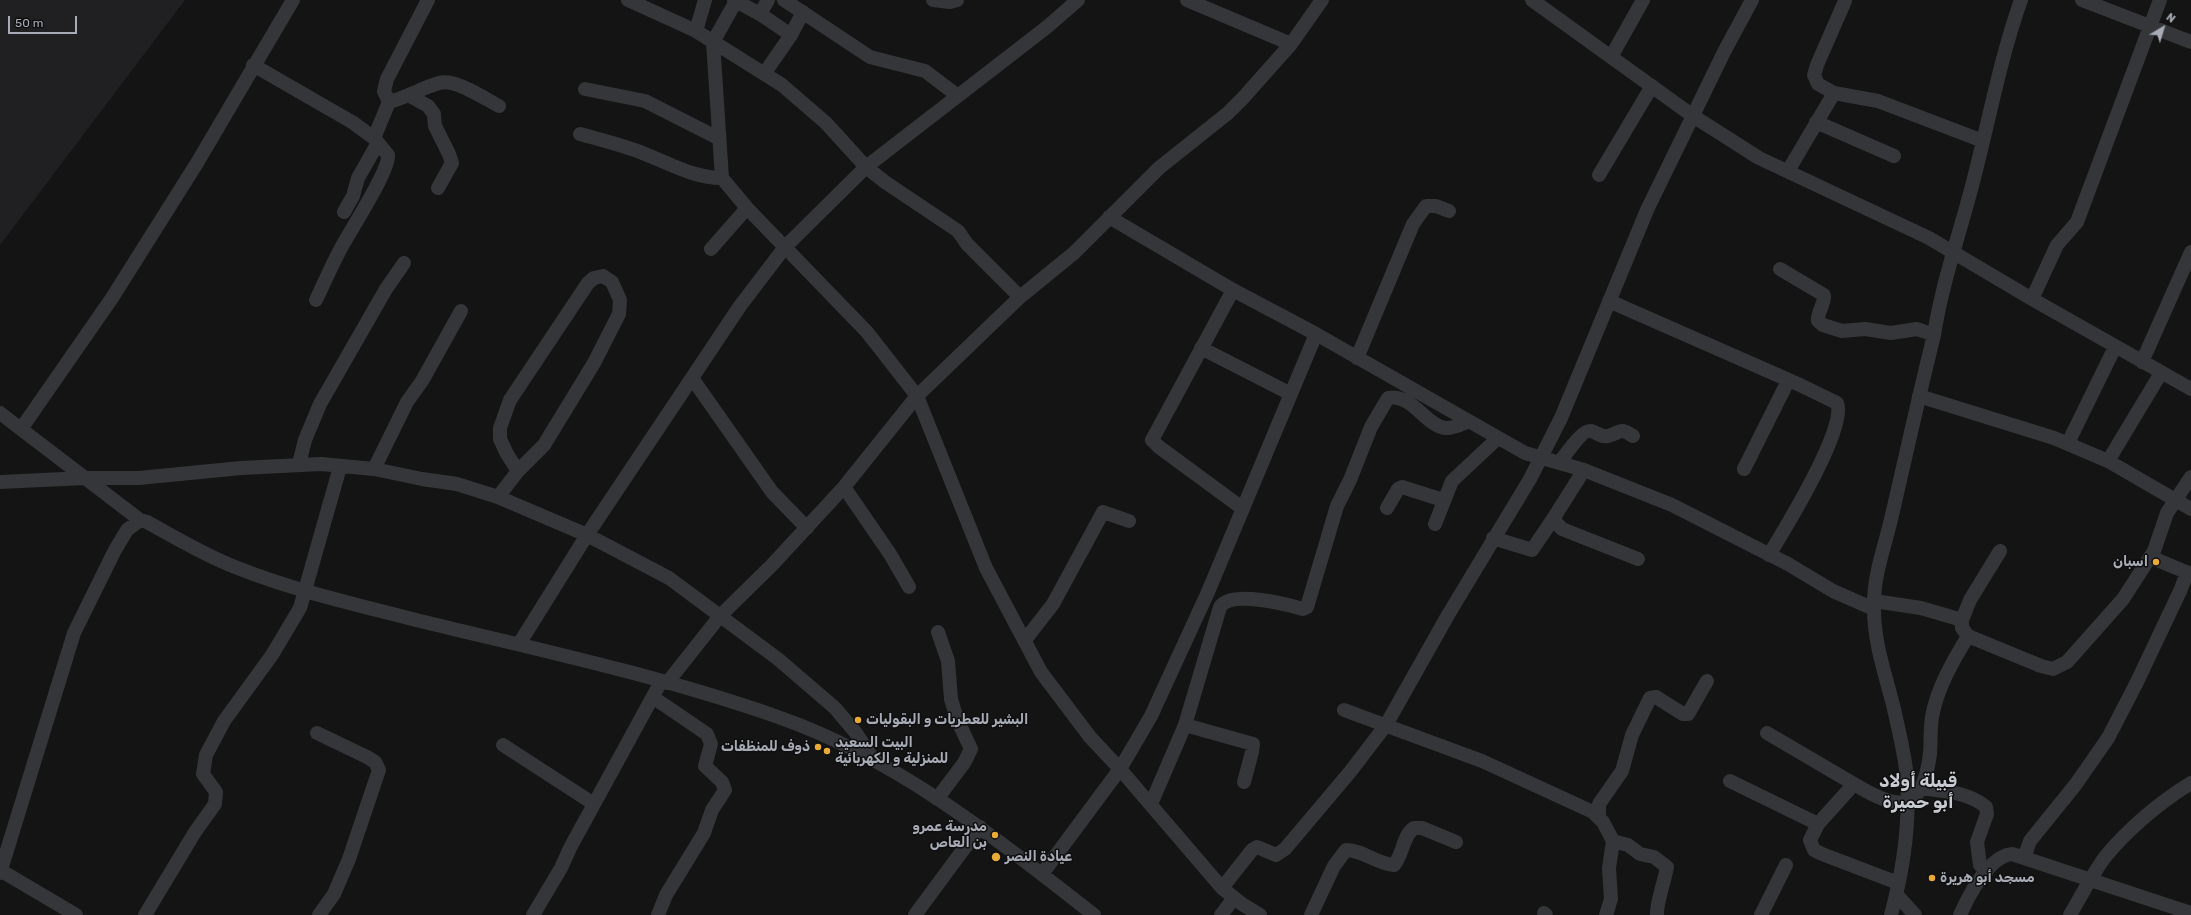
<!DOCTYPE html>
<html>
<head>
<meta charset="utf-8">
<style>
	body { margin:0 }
	#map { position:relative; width:2191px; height:915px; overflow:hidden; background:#141415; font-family:Rubik,sans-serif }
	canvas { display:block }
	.north { position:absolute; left:2143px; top:8px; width:40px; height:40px; -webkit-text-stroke:3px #0f0f10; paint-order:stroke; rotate:38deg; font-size:11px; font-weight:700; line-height:16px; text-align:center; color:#a6abb5 }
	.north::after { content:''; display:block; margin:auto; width:14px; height:18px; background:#a6abb5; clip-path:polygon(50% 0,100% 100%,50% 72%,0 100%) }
	.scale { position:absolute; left:8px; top:16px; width:69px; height:18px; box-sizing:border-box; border:2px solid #a6abb5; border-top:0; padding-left:5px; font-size:12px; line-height:14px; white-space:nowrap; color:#a6abb5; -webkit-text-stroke:3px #0f0f10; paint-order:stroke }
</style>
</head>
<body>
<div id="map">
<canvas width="2191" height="915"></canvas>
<div class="north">N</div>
<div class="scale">50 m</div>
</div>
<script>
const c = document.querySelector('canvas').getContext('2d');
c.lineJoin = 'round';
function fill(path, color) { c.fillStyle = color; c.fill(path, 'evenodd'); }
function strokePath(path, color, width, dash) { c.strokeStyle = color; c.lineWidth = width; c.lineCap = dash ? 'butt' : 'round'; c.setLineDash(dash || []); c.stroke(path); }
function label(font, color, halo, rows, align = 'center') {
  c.font = font + ' Rubik,Vazirmatn,sans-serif'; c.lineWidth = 3; c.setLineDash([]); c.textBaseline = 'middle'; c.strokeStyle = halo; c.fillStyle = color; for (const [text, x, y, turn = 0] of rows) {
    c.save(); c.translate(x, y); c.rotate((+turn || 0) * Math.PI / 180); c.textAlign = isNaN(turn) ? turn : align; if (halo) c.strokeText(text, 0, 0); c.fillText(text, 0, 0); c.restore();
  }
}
const built = new Path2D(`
	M0,0h185l-185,245z`);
const minor = new Path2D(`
	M628,0l68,31 86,54 44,38 40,44 19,15 73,49 9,13 53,53
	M734,0l26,14 31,21
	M784,0l86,57 55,14 33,25
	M933,0l17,2 7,-2
	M1187,0l104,44
	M1532,0l161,116 66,42 170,80 103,61 159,90
	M2082,0l109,42
	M736,1l-23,41 9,136 25,30 120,124 50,64 69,172 55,104 49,65 30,32 102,119 20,16 18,11
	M1845,1l-28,64 -3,10 4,9 16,9 44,8 105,40
	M760,14l8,-14
	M696,31l9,-31
	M1611,57l32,-57
	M253,65l99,57 22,16 14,17c2,15 -38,76 -47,93 -9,17 -17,35 -25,52
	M764,74l27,-39 12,-23
	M585,89l60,12 73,37
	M410,96l18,10 6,8 1,12 14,28 3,9 -14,25
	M389,102c18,-5 33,-14 50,-19 16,-5 46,16 60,23
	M1816,122l78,34
	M580,134c21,6 44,11 65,20 26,10 49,24 77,24
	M374,138l15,-36 -5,-11 3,-12 41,-79
	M1788,171l46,-78
	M1599,175l53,-89
	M344,212l9,-16 5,-18 20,-35
	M1109,217l124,73 83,44 209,119 59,17 88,35 116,59 45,27 41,18
	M711,249l36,-41
	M1780,269l44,26c1,9 -7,17 -6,26l5,4 19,6 23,-2 26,4 26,-4 17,6
	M1233,290l-81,150 7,7 83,61
	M2032,299l25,-54 20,-23 83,-222
	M1609,301l191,84 37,18c11,24 -54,129 -68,152
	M1201,348l90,46
	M1357,358l56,-134 13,-18h10l13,5
	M2142,362l49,-110
	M692,378l80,114 35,36
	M1919,396l135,42 54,23 83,48
	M0,413l140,107
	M21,429l91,-131 85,-135 96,-163
	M2068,443l47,-96
	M2108,461l53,-88
	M1559,463c6,-7 23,-34 32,-32 6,1 10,7 17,5 14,-4 11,-9 25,0
	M299,464l6,-24 15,-36 66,-115 18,-26
	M374,469l33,-67 15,-21 39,-70
	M1744,469l44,-88
	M1584,470l-31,49 9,10 76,30
	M0,482l85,-4h54l102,-10 80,-4 53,5 48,10 35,5 41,13 89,38 82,43 109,81 57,49 21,25 17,26
	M844,487l46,67 19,33
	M498,497l20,-26 26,-26 50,-82 25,-49 1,-14 -8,-18 -9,-6 -9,2 -6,5 -78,117 -10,28v11l7,15 11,17
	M1387,508l11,-19 4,-2 41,13
	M1435,524l17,-43 46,-43
	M1493,538l39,12 21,-31
	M2150,557l41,17
	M1874,601l47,7 41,12 8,-20 30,-49
	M1962,620v8l6,8 73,30 12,3 14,-7 56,-63 31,-48 13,-38 24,-36
	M1025,640l28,-36 50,-92 26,9
	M519,644l68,-109 153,-229 45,-59 81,-80 181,-140 31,-27
	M667,683l53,-67 52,-51 72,-78 73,-91 103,-99 54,-44 85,-85 69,-55 15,-15 48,-54 31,-44
	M654,698l53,36 4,10 -6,22 17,16 3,8 -13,20 -8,23 -38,62 -8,20
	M1344,710l138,51 111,51 10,10 10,19 -4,27 2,31 -5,16
	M1185,725l68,19 -1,8 -8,30
	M317,733l50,24 8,5 4,8 -30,89 -15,35 -15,21
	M1767,733l87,51
	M503,745l91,59
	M1730,781l88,43
	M1921,788c22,3 48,4 65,19l1,7 -10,28 3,23 7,6
	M937,799l27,-36 7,-14 -14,-30 -6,-20 -3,-38 -10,-29
	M1151,804l34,-79 35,-118c11,-17 66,-3 83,2l4,-2 30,-101 13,-26 21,-53 17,-29c24,-5 38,28 57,30 8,1 17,-4 24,-7
	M1599,818v-14l23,-33 10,-36 18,-37 6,-1 27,17h5l19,-33
	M1613,841l15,4 12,9 14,3 13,10c-2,13 -11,37 -10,48
	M2027,859l-2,-4 5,-14 46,-57 32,-46 29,-56 44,-93 6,-17
	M0,870l76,45
	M0,873l74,-240 41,-83 12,-20 13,-10 7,2c29,16 57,33 88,45 60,24 123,38 185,54 120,29 241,55 358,96 118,41 219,122 316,198
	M1042,874l78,-105 31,-53 57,-124 108,-258
	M1898,883l-76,-29 -8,-4 -4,-10 8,-16 36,-40c46,28 68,29 76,-30 1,-12 0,-25 2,-37 5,-29 21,-56 36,-81
	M1222,888l30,-38 5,-3 19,8 9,-6 65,-77 36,-47 62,-110 82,-136 31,-61 86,-208 77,-158 28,-52
	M1896,894l19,21
	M1544,913l2,2
	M145,915l50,-83 20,-28 1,-12 -13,-18 3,-19 18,-34 48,-66 28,-47 40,-141
	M533,915l28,-47 9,-20 87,-159
	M915,915l65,-88
	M1221,915l13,-17
	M1311,915l23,-49 12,-16c17,0 31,14 48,15 9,-10 9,-30 20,-37h8l34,14
	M1761,915l25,-50
	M1891,915c12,-44 19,-92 16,-137 -2,-23 -8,-46 -13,-69 -8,-33 -20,-65 -20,-100 -1,-34 11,-62 18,-94 14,-60 27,-120 42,-180 8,-52 26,-102 39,-153 16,-61 27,-123 48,-182
	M1960,915c9,-20 29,-59 52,-61l179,59
	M2070,915c11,-19 22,-40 35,-58 23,-28 55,-55 86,-74`);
const markers = [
	[2156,562,4,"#e9aa38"],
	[858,720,4,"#e9aa38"],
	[818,747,4,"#e9aa38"],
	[827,751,4,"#e9aa38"],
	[995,835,4,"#e9aa38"],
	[996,857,5,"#e9aa38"],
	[1932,878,4,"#e9aa38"]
];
const poiNames = [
	["اسبان",2148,562,"right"],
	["البشير للعطريات و البقوليات",866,720],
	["البيت السعيد",835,743],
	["للمنزلية و الكهربائية",835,759],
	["ذوف للمنظفات",810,747,"right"],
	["مدرسة عمرو",987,827,"right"],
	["بن العاص",987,843,"right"],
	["عيادة النصر",1005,857],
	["مسجد أبو هريرة",1940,878]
];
const districtNames = [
	["قبيلة أولاد",1918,782],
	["أبو حميرة",1918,803]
];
fill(built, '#202022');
strokePath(minor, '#35363a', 14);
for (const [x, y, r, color] of markers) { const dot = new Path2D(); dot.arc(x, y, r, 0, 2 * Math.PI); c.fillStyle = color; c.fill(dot); strokePath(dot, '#0f0f10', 1.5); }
label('bold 14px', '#a6abb5', '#0f0f10', poiNames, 'left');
label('bold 18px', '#c7cad1', '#0f0f10', districtNames);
</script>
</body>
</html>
